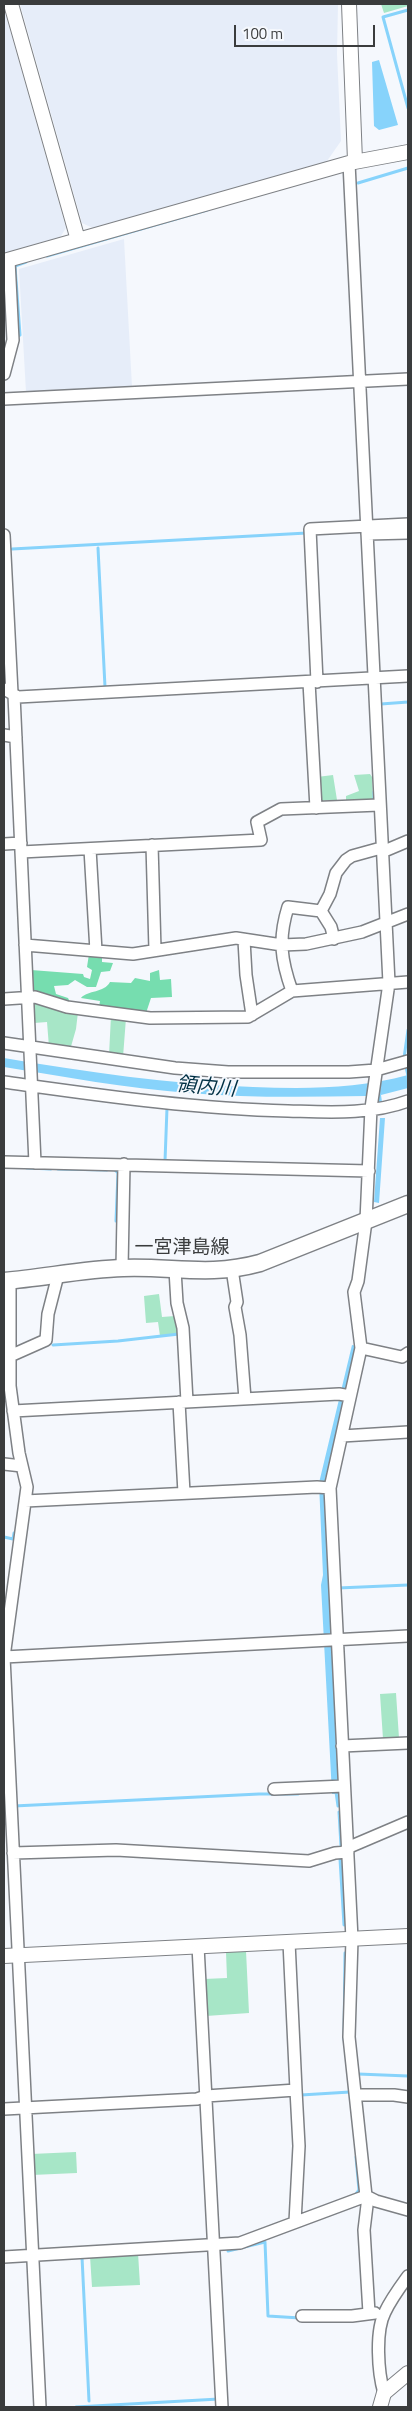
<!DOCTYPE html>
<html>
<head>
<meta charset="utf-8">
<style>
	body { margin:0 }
	#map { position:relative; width:412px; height:2411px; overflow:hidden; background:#f5f8fd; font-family:"Titillium Web",sans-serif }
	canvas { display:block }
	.frame { position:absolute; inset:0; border:5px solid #3a3c3d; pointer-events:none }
	.scale { position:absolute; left:234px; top:25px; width:141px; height:22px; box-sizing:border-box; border:2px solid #3a3c3d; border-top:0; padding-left:6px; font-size:15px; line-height:18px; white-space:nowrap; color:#3a3c3d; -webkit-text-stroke:4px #f5f8fd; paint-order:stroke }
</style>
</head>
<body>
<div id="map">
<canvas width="412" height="2411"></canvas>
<div class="frame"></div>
<div class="scale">100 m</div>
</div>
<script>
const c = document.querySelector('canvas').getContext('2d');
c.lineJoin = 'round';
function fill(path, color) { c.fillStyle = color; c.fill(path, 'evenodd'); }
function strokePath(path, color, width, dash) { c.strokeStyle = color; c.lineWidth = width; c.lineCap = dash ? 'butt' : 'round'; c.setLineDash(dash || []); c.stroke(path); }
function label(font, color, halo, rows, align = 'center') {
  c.font = font + ' "Titillium Web","Noto Sans JP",sans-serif'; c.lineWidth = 4; c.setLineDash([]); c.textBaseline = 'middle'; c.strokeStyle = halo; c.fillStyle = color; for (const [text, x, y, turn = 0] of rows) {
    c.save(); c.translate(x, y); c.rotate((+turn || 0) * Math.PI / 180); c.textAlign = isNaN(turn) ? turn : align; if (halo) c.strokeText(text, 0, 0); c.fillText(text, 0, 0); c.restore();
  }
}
const built = new Path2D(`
	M20,4h318l-1,50 4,87 -14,20 1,3 -233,65 -13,-6z
	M4,9l62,219 -7,11 -55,16z
	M124,239l8,148 -106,5 -7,-123z`);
const green = new Path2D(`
	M381,4h27v2l-24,7z
	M370,774l2,3 1,22 -27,1v-4l13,-5 -5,-16z
	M333,775l4,25 -20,1v-24z
	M35,1000l43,12 -2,17 -6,21 -21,-3 -2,-25 -13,1 -1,-20z
	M111,1016l15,2 -3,39 -14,-2z
	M159,1294l3,23 13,-1 3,18 -18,2 -2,-14 -12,1 -2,-27z
	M396,1693l3,45 -16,1 -3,-45z
	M246,1951l3,62 -43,3 -2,-37 23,-1 -1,-26z
	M76,2152l1,21 -45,2 -1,-21z
	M138,2253l2,32 -48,2 -2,-31z`);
const forest = new Path2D(`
	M89,954l13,2v6l11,1 -3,8 -9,1 -5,15h-9l-12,-7 -7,5 -14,1 2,8 12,4 2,4 -37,-10 -2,-22 52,4 1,3 6,2 2,-9 -5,-3z
	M159,970l1,10 11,-1 1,18 -21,1 -5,15 -47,-6 1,-6 -19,-3c7,-8 23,-5 29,-16l21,1 4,-5 15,3v-8z`);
const water = new Path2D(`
	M379,60l19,65 -19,5 -5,-4 -2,-64z
	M4,1058c83,14 165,26 249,29 53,2 104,2 155,-12v13l-27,7 1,7 -13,2 -3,-8c-60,1 -119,2 -178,-3 -62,-5 -123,-16 -184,-26z
	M380,1118h5l-6,85 -5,-1z
	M352,1345l5,1 -33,138 15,310h-7l-11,-209 2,-10 -4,-92z`);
const stream = new Path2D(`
	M408,10l-25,7 25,91
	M358,183l50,-15
	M47,256l160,-46
	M17,336l3,-1 -5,-69 11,-4
	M98,548l7,139
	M12,549l295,-16
	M381,704l27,-2
	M372,801h2v-9
	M404,1058l4,-28
	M406,1067l2,9
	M165,1161l2,-53
	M27,1168l24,1
	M58,1169l49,1
	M115,1170l3,3 -2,48
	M53,1345l65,-4 61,-7
	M4,1537l9,2 1,-6
	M338,1588l70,-3
	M336,1792l2,14
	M14,1806l245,-12h39
	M339,1812l2,34
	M340,1859l4,66
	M344,2040l1,-87
	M358,2074l50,2
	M301,2095l49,-3
	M356,2157l3,33 -3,4
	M228,2251l37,-9 3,74 32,2
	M82,2257l7,144
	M76,2407l143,-8`);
const minor = new Path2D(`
	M349,163l40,820 -18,125 -5,113 -8,60 -4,11 7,56 -31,140 22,451 -3,98 17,159
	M4,374l9,-34 -4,-80
	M4,399l404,-20
	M367,534l41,-1
	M4,535l8,158
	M309,682l7,126
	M317,682l-7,-153 98,-5
	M4,689l14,8 390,-21
	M14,695l21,468
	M4,735l12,2
	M4,844l17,-1
	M152,845l3,105
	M90,849l6,102
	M21,852l240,-12 -4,-18 24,-13 98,-4
	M382,852l26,-11
	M334,939l-3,-12 -10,-16 9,-17 6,-21 10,-13 6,-4 29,-8
	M244,940l2,35 6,40
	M25,945l108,9 103,-16 46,7 24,-1 56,-12 46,-18
	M292,991c-11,-31 -14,-52 -4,-84l33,4
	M4,999l31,-2 32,10 83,11 98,-1 44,-26 116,-9
	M4,1043l171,25 53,4h121l27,-2 32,-9
	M4,1082c94,13 188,27 284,29 40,1 82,4 120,-10
	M4,1162l365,9
	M122,1268l2,-104
	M232,1269l5,33 -2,5 5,28 5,64
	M175,1270l2,33 6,25 4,74
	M10,1280v106l9,67 8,34 -23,170 36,750
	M361,1348l41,9 6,-4
	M10,1356l36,-16 2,-26 10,-39
	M179,1402l5,91
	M13,1411l326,-17 11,2
	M342,1436l66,-4
	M4,1464l18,2
	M25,1501l292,-14 13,1
	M4,1657l404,-21
	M342,1746l66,-3
	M274,1789l70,-3
	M347,1848l61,-26
	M13,1853l103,-3 193,11 26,-8 13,-1
	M198,1946l24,461
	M356,2095h38l14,2
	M4,2109l193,-10 9,-3 90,-6 -7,-148
	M368,2197l-4,33 5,83
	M295,2222l4,-76 -3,-56
	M4,2257l236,-14 126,-47 10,5 32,9
	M302,2316h50l23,-3
	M384,2393c-6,-20 -9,-62 1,-81 6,-13 15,-25 23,-36`);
const tertiary = new Path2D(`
	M11,4l67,236
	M349,4l6,157
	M4,261l345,-98 59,-11
	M4,1956l404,-20
	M380,2407l4,-14 24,-20`);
const secondary = new Path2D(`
	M4,1281c39,-3 79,-12 119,-13 50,-2 86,9 137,-5l148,-59`);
const streetNames = [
	["一宮津島線",182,1248]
];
const waterNames = [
	["領内川",206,1088,5]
];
fill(built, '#e6edf9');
fill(green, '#a7e6c7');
fill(forest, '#76ddaf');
fill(water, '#87d3fb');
strokePath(stream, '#87d3fb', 3);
strokePath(minor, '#7e8185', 14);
strokePath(tertiary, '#7e8185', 16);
strokePath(secondary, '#7e8185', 19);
strokePath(minor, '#fff', 11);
strokePath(tertiary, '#fff', 14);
strokePath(secondary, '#fff', 16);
label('19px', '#3a3c3d', '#f5f8fd', streetNames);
label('italic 20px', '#013044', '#f5f8fd', waterNames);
</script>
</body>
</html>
